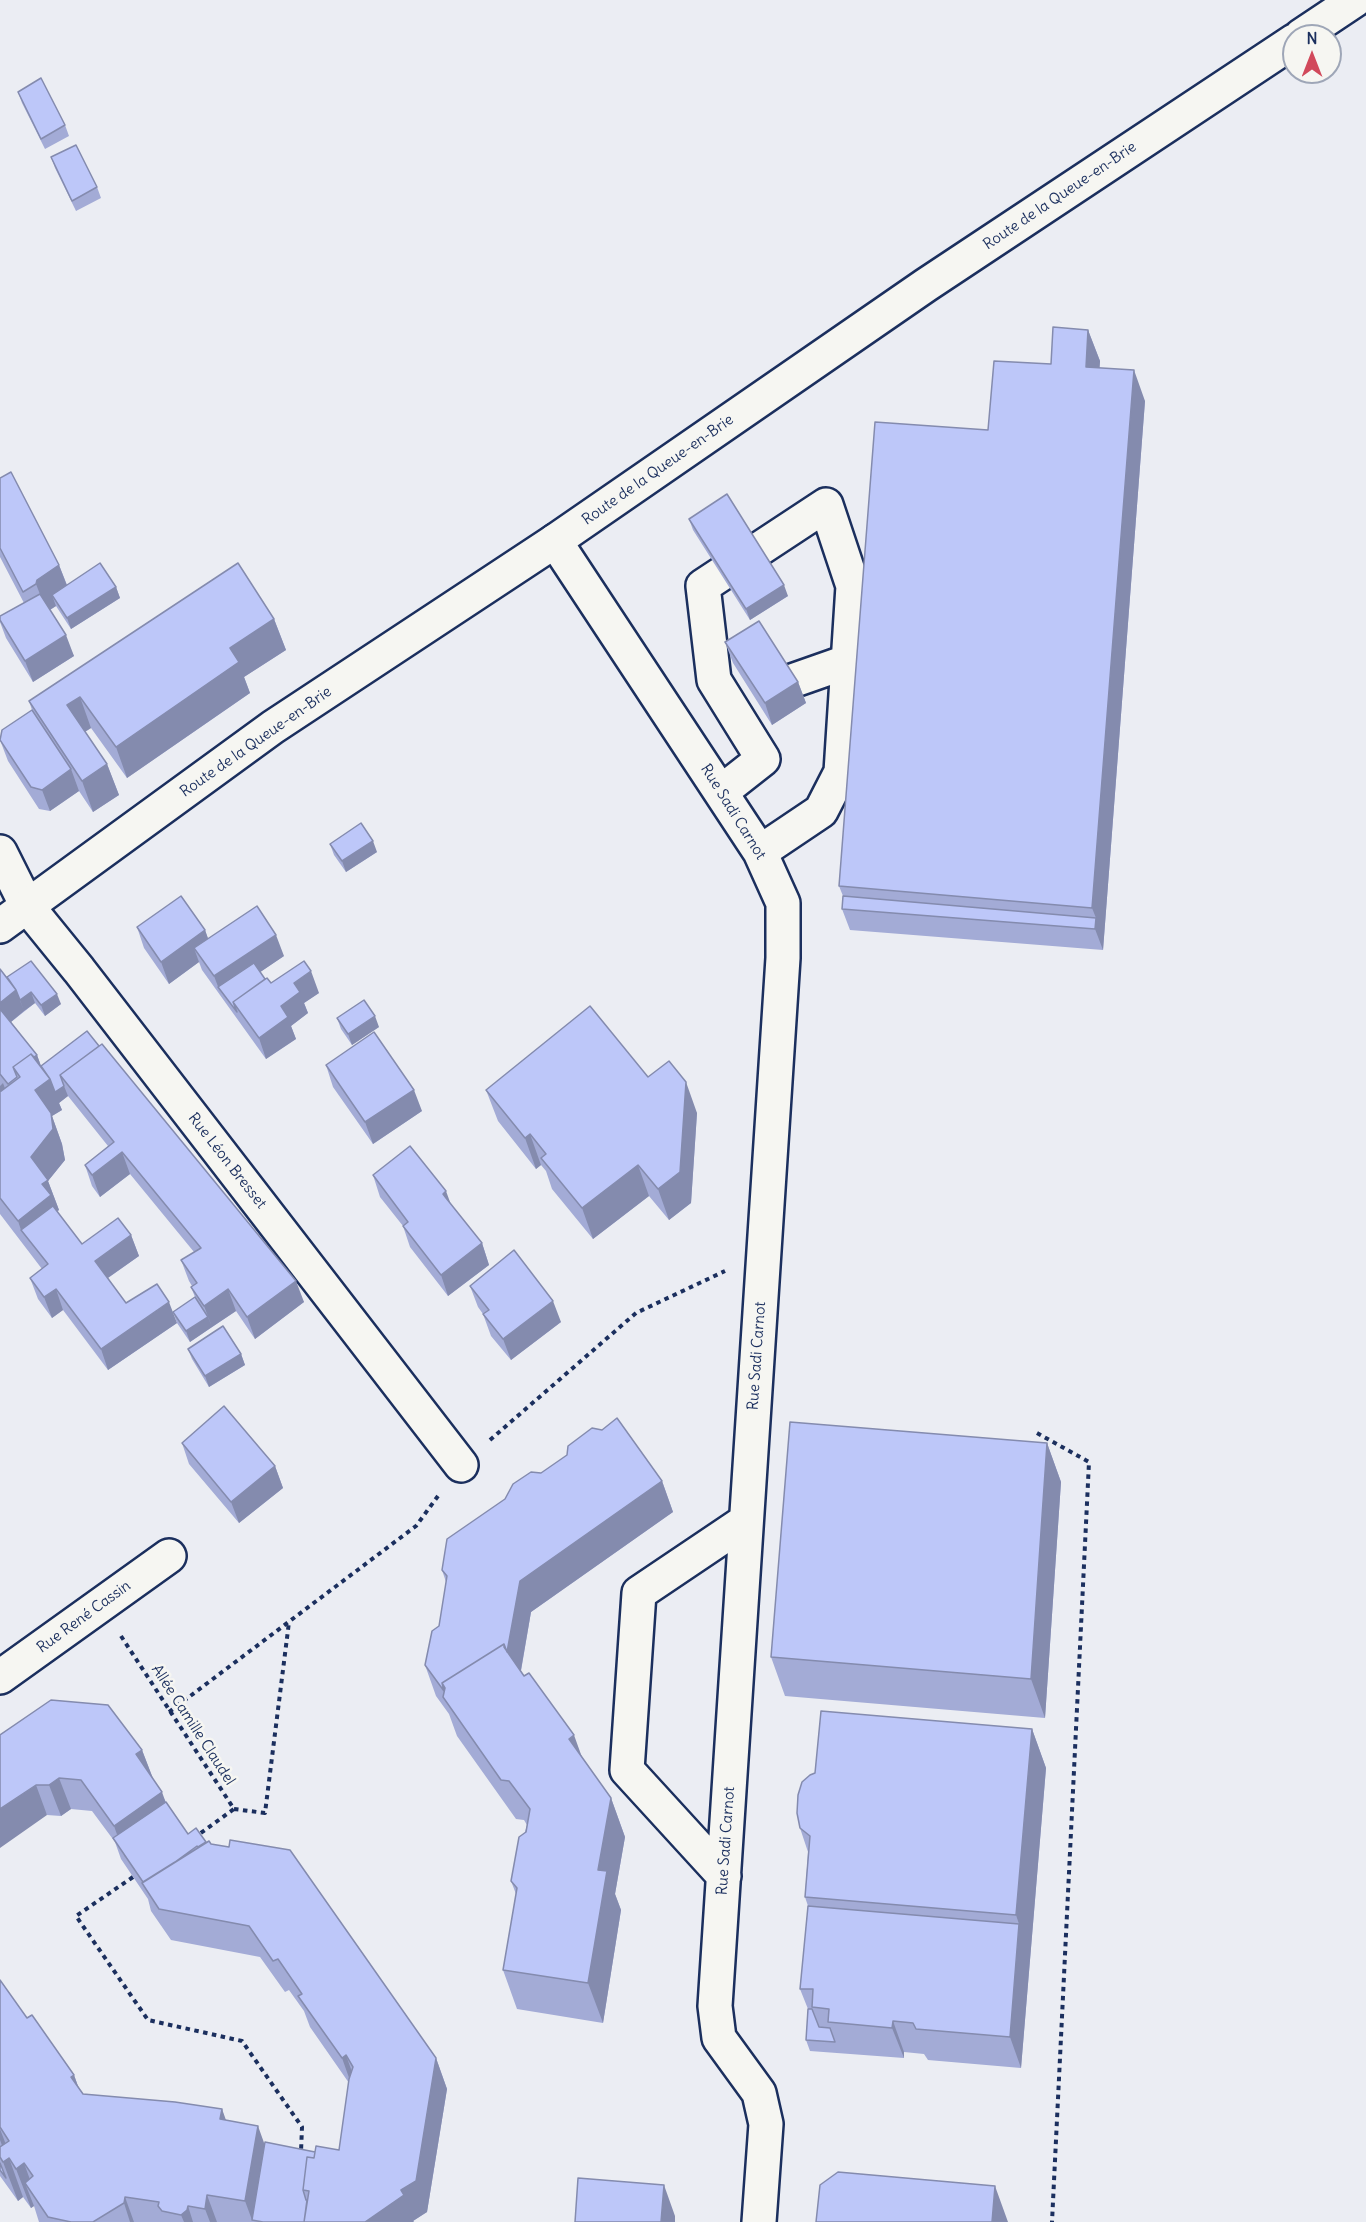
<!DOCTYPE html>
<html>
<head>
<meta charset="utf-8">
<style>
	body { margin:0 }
	#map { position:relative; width:1366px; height:2222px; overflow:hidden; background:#ebedf3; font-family:Delius,sans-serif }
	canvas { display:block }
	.north { position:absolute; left:1282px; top:24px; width:60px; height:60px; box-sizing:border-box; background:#f6f6f2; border:2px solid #9ea6b7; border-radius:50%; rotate:0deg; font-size:16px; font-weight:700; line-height:24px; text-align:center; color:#1b2f5e }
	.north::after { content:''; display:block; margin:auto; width:21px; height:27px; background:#d1495b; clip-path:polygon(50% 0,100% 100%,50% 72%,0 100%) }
</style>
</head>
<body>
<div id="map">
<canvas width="1366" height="2222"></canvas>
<div class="north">N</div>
</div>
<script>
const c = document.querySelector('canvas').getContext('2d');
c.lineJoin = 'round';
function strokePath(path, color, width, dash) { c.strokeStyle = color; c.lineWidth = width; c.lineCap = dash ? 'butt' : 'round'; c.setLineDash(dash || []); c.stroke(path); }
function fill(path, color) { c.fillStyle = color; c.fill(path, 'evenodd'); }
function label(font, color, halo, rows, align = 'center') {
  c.font = font + ' Delius,sans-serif'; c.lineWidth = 5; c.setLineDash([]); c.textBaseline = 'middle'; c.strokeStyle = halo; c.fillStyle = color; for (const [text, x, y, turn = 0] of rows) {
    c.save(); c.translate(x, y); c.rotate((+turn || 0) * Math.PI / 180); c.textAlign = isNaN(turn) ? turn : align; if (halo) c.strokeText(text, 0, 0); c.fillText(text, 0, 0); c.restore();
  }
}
const path = new Path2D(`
	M1037,1433l52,29 -37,760
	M490,1440l146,-127 89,-42
	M121,1636l113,173 -36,26
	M169,1712l247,-186 22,-30
	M234,1809l31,4 24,-191
	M133,1877l-57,39 72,104 94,21 60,86 -1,25`);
const minor = new Path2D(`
	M555,541l205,311 23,51v55l-68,1048 4,32 40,55 7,31 -7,98
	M792,681l57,-20
	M721,792l42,-33 -49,-79 -11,-94 123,-81 27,81 -12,186 -20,39 -61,41
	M0,852l27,54 52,64 382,495
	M0,1677l169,-121
	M724,1876l-97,-106 12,-177 107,-72`);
const major = new Path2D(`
	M1301,36l54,-36
	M0,926l273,-199 282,-186 371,-256 368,-244`);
const wall = new Path2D(`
	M18,92l47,33 4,11 -24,13 -23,-46z
	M51,157l46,30 4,11 -25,13 -21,-43z
	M1088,330l12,31 -1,7 46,33 -42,549 -253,-20 -8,-21 1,-13 -4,-10 149,-456 63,-66z
	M0,478l59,87 8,20 49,2 4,11 -49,31 -15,-23 -6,4 24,46 -41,26 -27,-44 -6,-16v-6l24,-13 -24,-46z
	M689,519l99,77 -38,24 -57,-90z
	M274,619l12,31 -42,27 6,16 -123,85 -36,-50 -6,4 22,32 12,31 -26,17 -14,-21 -29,20 -11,-2 -31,-48 -8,-21 32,-30 -3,-9z
	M725,642l73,40 8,21 -34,22 -39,-62z
	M330,844l47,8 -31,20 -12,-17z
	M137,927l68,3 3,9 76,17 -24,16 5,7 6,4 48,10 -15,10 4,10 -17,13 5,13 -30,20 -64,-89 -3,-8 -30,22 -25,-36z
	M0,969l7,8 54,27 -16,12 -10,-13 -24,19 26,33 4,11 46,-35 217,271 -49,37 -19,-28 -46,31 -13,-19 -4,-11 22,-15 -4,-10 1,-1 -3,-5 -8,-21 13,-8 -64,-78 -30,23 -8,-11 -7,-21 23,-19 -40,-50 -9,7 3,7 -10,6 10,28 3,16 -17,21 11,29 -2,2 25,32 49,-9 8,21 -31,22 18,25 51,20 -69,47 -45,-60 -11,8 -14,-19 -8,-21 12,-9 -42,-55z
	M337,1018l42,9 -27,18 -11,-16z
	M326,1065l96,46 -49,33 -40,-57z
	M648,1077l49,36 -6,90 -22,17 -20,-24 -56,43 -41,-50 -6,-18 -5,-6 -5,4 -38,-48 -12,-31z
	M373,1175l78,30 31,38 7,22 -41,31 -38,-49 -7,-21 -23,-29z
	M470,1286l91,36 -50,38 -20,-24 -8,-22 -5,-7z
	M188,1349l53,5 4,11 -36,22 -17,-28z
	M182,1443l93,23 8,22 -44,35 -50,-59z
	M1047,1443l14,39 -16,236 -260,-22 -14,-39z
	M541,1473l121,8 11,31 -142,100 -10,59 90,127 14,39 -10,57 6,16 -18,113 -86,-14 -14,-39 13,-76 -5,-13 16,-56 -3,-5 -8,-1 -59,-83 -8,-22 -13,-18 -11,-31 14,-39 7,-44 -4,-12z
	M1032,1729l14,39 -25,300 -93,-8 -4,-6 -20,-2v6l-94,-7 -4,-11 2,-31 -8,-20 8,-83 -3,-9 3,-45 -8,-24z
	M0,1735l142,15 11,29 13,23 22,32 23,10 225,214 11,31 -20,123 -14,9 1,1h-375l-5,-16 -3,2 -8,-11 -5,4 -18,-25v-196l27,38 47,57 5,14 4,5 139,15 3,11 40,24 50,8 24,-2 10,-67 -39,-56 -6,-16 -15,-21 -4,2 -25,-35 -89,-17 -20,-29 -3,-12 -27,-40 -6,-17 -23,-31 -21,-2 -10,7 -14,-1z`);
const shadedWall = new Path2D(`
	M1088,330l12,31 -2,37 -12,-31z
	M1134,370l11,31 -42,549 -8,-21 1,-11 -4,-10z
	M59,565l12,31 -19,-1 4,11 -8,5v4l-12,-31 1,-4z
	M784,585l4,11 -38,24 -4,-11z
	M116,587l4,11 -49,31 -4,-11z
	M274,619l12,31 -42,27 6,16 -123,85 -11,-31 114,-99z
	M66,635l8,21 -41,26 -8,-21z
	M798,682l8,21 -34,22 -7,-22z
	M80,697l11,31 -13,8 -11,-31z
	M107,764l12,31 -26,17 -11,-31z
	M71,769l8,22 -29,20 -8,-21z
	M373,841l4,11 -31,20 -4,-11z
	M205,930l8,22 -19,-4 5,14 -30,22 -8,-22z
	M276,935l8,21 -59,40 -7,-9 4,10 -8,-21z
	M311,971l8,22 -15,10 4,10 -17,13 5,13 -30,20 -7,-21 22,-32 13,-23z
	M16,990l8,21 -19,16 -5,-14v-10z
	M31,992l4,11 -11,8 -4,-11z
	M57,994l4,10 -16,12 -4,-11z
	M375,1016l4,11 -27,18 -4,-11z
	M37,1055l8,22 5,2 14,7 4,10 -9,7 3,7 -10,6 10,28 3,16 -17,21 11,29 -38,20 -3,-9 13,-64 1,-98z
	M686,1082l11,31 -6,90 -22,17 -11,-31z
	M3,1083l4,11 -7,6v-14z
	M414,1090l8,21 -49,33 -8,-22z
	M530,1134l11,31 -5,4 -11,-31z
	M122,1152l8,22 -30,23 -8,-22z
	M638,1165l11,31 -56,43 -11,-31z
	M446,1191l8,22 -11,-19z
	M131,1235l8,21 -37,26 -7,-21z
	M482,1243l7,22 -41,31 -7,-21z
	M296,1281l8,21 -49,37 -8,-22z
	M56,1289l7,21 -11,8 -8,-21z
	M228,1289l8,22 -24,16 -8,-21z
	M553,1301l8,21 -50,38 -8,-21z
	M169,1302l8,21 -69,47 -7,-21z
	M208,1317l4,10 -22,15 -4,-11z
	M241,1354l4,11 -36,22 -4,-11z
	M1047,1443l14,39 -16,236 -14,-39z
	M275,1466l8,22 -44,35 -8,-21z
	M662,1481l11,31 -142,100 -13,75 -14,-40 16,-66z
	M1032,1729l14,39 -25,300 -11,-31 9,-113 -3,-9z
	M574,1735l14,39 -19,-35z
	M142,1750l12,31 -18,-27z
	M59,1778l12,31 -10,7 -12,-31z
	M36,1785l11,30 -47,33v-39z
	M162,1792l11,31 -48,34 -11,-31z
	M611,1798l14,39 -10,57 6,16 -18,113 -15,-40 10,-113z
	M893,2021l11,31v6l-12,-30z
	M346,2055l11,31 -4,3 -11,-31z
	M436,2058l11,31 -20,123 -14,9 1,1h-49l36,-32z
	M74,2075l14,39 -17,-37z
	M222,2109l14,39 -16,-29z
	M258,2126l14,39 -20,55 -7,-19z
	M0,2129l13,34 -4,-5 14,39 -5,4 -15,-39 4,-3 -7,-19z
	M24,2163l14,39 -13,-19 9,23 -3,2 -15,-39z
	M664,2185l11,31v6h-14z
	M995,2186l13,36h-16z
	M207,2195l10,27h-7l-5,-13z
	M125,2197l9,25h-4l-6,-19z
	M188,2206l5,16h-9l-3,-7z`);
const building = new Path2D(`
	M41,78l24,47 -24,14 -23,-47z
	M76,145l21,42 -25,14 -21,-44z
	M1053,327l35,3 -2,37 48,3 -42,538 -253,-22 36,-464 113,8 6,-69 57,3z
	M11,472l48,93 -22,15 -1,4 -13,8 -23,-44v-70z
	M727,494l57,91 -38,24 -57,-90z
	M100,563l16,24 -49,31 -15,-23z
	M238,563l36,56 -44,29 9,14 -123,85 -36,-50 -13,8 40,59 -25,17 -53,-80z
	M40,594l26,41 -41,26 -25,-41v-4z
	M759,621l39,61 -33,21 -40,-61z
	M32,710l39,59 -29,21 -11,-3 -31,-47 2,-10z
	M361,823l12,18 -31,20 -12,-17z
	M181,896l24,34 -44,32 -24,-35z
	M843,896l253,22 -1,11 -253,-20z
	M257,906l19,29 -62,41 -20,-28z
	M31,961l26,33 -16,11 -10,-13 -11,8 -4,-10 -9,-13z
	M304,961l7,10 -17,12 6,9 -19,14 7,11 -29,21 -26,-36 34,-24 4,5z
	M254,963l11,16 -32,23 4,10 -19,-25z
	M0,969l16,21 -16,13z
	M364,1000l11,16 -27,18 -11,-16z
	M590,1006l58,71 21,-16 17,21 -6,90 -22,17 -20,-24 -56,43 -41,-50 5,-4 -16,-20 -5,4 -39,-48z
	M0,1009l37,46 -3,2 -3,-3 -18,13 4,10 -9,7 -8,-10z
	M87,1031l12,15 -39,29 4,11 -9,6 -5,-13 -9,-13z
	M374,1032l40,58 -49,32 -39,-57z
	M102,1044l194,237 -49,36 -19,-28 -24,17 -13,-19 6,-4 -16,-23 20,-12 -79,-96 -30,23 -7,-10 29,-23 -54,-67z
	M31,1054l19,25 -15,11 16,23 2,16 -22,28 17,23 -6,4 9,11 -33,26 -18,-23v-106l20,-15 -7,-10z
	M410,1146l36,45 -3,3 3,4 36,45 -41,32 -38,-49 5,-4 -35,-47z
	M53,1206l29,38 36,-26 13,17 -36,26 31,42 31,-19 12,18 -68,47 -45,-60 -12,8 -14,-19 18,-14 -27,-34z
	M514,1250l39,51 -50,38 -20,-25 6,-4 -19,-24z
	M195,1297l13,20 -22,14 -13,-19z
	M223,1326l18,28 -36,22 -17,-27z
	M224,1406l51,60 -44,36 -49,-59z
	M617,1418l45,63 -142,100 -13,71 -3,-8 -62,39 2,8 -19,-26 7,-34 7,-5 8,-50 -5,-6 5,-31 58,-40 8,-15 18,-12 10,1 26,-18 1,-9 24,-18 10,2z
	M790,1422l257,21 -16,236 -260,-22z
	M504,1644v3l20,29 5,-3 45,62 -5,4 42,59 -13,72 9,1 -19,112 -85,-13 14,-82 -6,-7 8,-44 7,-5 4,-23 -21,-28 -8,-1 -58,-83 2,-9 -3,-5z
	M51,1700l57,5 34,45 -6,4 26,38 -48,34 -33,-46 -22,-2 -10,7h-13l-36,24v-74z
	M821,1711l211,18 -16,186 -211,-18 5,-61 -10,-8 -3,-15 1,-18 4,-13 8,-7 5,-2z
	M166,1802l22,32 8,-6 10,14 -8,5 -1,-1 -22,16 -32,20 -30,-44z
	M230,1840l60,10 146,208 -20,123 -15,9 3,5 -39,27h-61l5,-31 -6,-1 4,-33 7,1 2,-12 23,4 10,-71 4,-12 -7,-12 -4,3 -44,-62 4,-2 -24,-35 -5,2 -24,-35 -90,-17 -17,-26 67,-42 2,3 18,3z
	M808,1906l211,18 -9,113 -94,-8 -3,-6 -20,-2 -1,7 -64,-6 1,-13 -17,-2 1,-18h-13z
	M0,1980l27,38 5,-3 42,60 -3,2 12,17 92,8 47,7 -2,10 38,7 -13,75 -38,-6 -2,14 -17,-3 -1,4 -6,5 -19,-4 -4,-5 1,-4 -34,-5 -1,6 -31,19h-22l-23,-5 -23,-34 8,-7 -9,-13 -8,6 -7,-11 -6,4 -3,-5v-10l9,-6 -9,-14z
	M808,2009h4l7,18 11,1 5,14 -29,-2z
	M265,2142l50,10 -1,6 -7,-1 -4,33 3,10h1l-3,22h-41l-11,-2z
	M0,2163l6,15 -6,-8z
	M838,2172l157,14 -3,36h-176l4,-37z
	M578,2178l86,7 -3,37h-86z`);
const streetNames = [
	["Route de la Queue-en-Brie",1060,196,-34],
	["Route de la Queue-en-Brie",658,470,-35],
	["Route de la Queue-en-Brie",256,742,-35],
	["Rue Sadi Carnot",733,812,58],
	["Rue Léon Bresset",227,1161,52],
	["Rue Sadi Carnot",757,1356,-86],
	["Rue René Cassin",84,1617,-36],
	["Allée Camille Claudel",193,1725,57],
	["Rue Sadi Carnot",726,1841,-86]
];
strokePath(minor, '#1b2f5e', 38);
strokePath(major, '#1b2f5e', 38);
strokePath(path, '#1b2f5e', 4, [4.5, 4.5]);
strokePath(minor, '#f6f6f2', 33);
strokePath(major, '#f6f6f2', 33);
fill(wall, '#a3abd6');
fill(shadedWall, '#848bae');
fill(building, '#bdc7f9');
strokePath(building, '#848bae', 1.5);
label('15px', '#1b2f5e', '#f6f6f2', streetNames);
</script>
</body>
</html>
